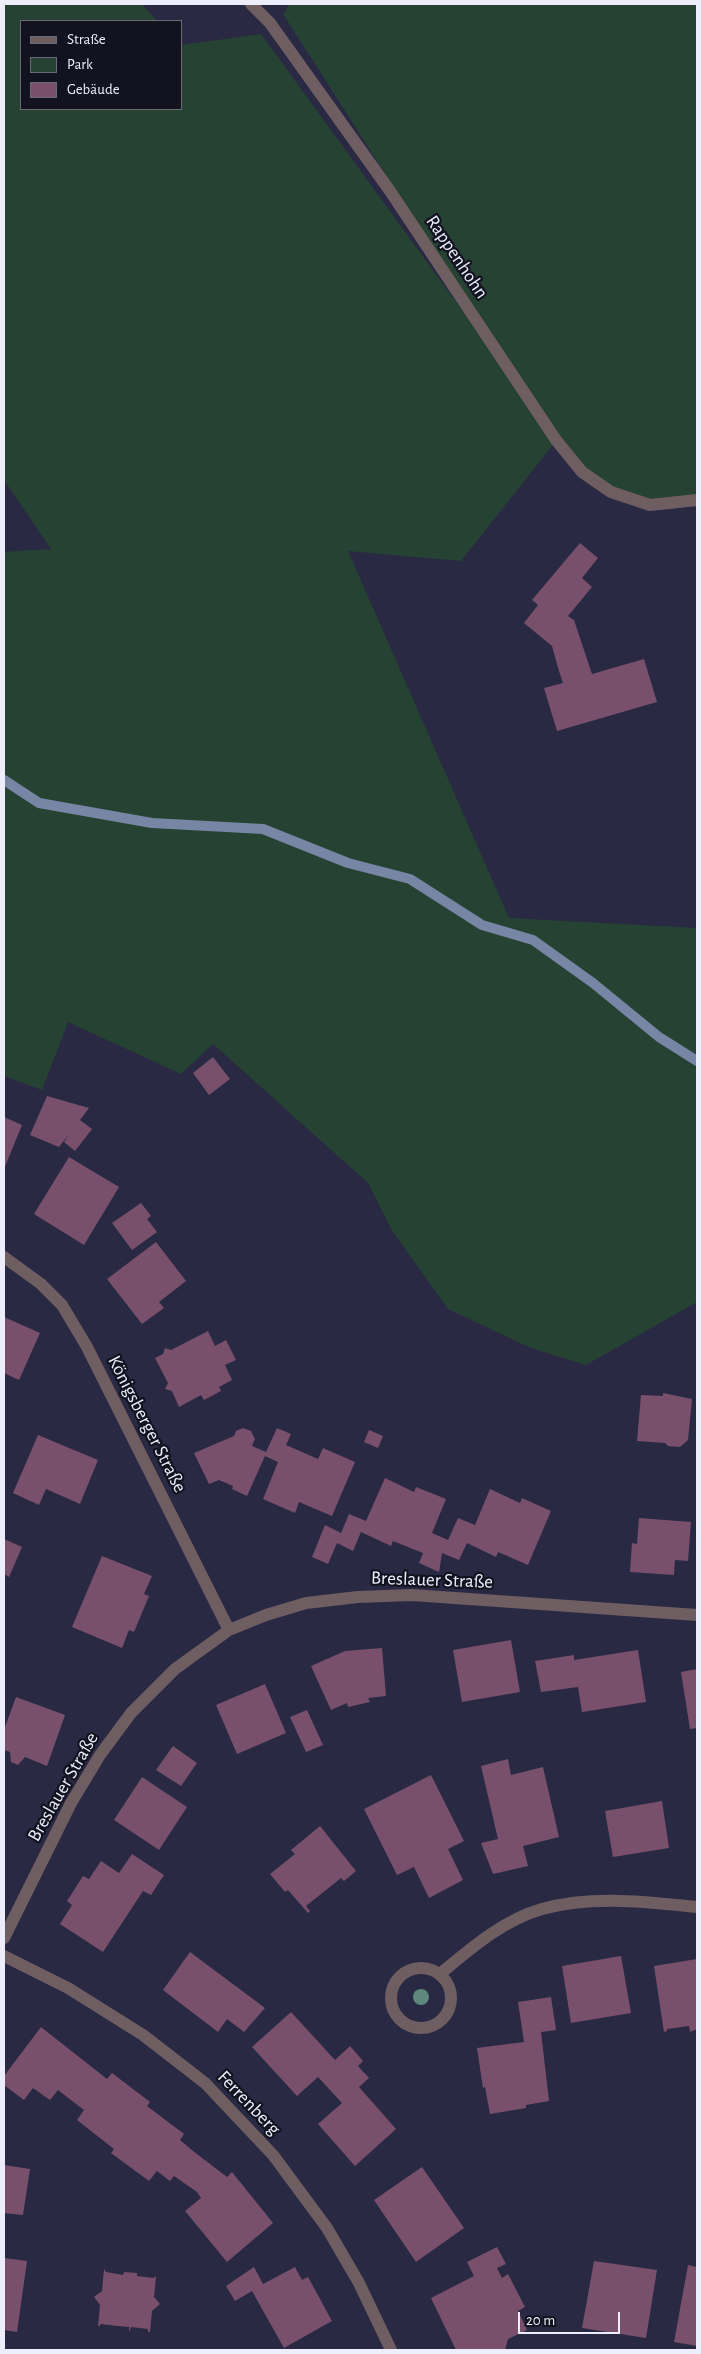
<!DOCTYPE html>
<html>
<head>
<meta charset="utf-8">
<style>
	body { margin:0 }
	#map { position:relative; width:701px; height:2354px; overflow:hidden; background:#292944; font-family:"Alegreya Sans",sans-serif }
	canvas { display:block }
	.frame { position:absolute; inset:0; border:5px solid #ededfc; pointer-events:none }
	.legend { position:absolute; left:20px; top:20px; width:162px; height:90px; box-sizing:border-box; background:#131320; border:1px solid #6a6a78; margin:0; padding:6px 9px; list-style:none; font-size:15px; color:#ededfc }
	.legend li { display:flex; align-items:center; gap:10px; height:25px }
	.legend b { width:25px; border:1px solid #6a6a78 }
	.scale { position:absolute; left:518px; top:2312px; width:102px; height:22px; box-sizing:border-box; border:2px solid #ededfc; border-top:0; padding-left:6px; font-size:15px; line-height:18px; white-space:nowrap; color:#ededfc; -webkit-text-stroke:4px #131320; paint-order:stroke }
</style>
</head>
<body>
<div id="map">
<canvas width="701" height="2354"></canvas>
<div class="frame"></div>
<ul class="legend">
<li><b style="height:6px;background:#6f5e61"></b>Straße</li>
<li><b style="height:14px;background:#264232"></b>Park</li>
<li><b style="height:14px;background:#78506c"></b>Gebäude</li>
</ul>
<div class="scale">20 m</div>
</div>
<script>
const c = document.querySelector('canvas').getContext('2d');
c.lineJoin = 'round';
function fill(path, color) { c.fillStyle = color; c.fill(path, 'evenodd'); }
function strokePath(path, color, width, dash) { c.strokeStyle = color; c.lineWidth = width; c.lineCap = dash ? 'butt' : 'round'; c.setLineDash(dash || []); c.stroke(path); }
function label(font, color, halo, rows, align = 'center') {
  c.font = font + ' "Alegreya Sans",sans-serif'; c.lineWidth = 4.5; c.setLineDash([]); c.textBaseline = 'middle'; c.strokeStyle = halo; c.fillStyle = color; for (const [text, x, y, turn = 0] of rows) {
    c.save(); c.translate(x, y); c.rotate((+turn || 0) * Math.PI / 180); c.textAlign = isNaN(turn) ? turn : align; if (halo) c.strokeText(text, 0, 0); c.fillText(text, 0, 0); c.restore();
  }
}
const green = new Path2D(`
	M4,4h138l15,17h-136v88h160v-64l80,-11 289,397 -267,-417 7,-10h407v496l-47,5 -39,-13 -55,-51 -95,120 -113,-10 161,367 188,10v374l-111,63 -55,-17 -83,-39 -57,-80 -23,-46 -155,-139 -32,30 -113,-52 -26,68 -38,-14v-524l47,-3 -47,-69z`);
const stream = new Path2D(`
	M4,780l35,23 113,20 111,6 85,34 62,16 72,46 51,15 60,43 66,54 38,24`);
const building = new Path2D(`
	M580,543l18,15 -16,20 10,9 -24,29 6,4 18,54 52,-15 13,43 -100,29 -13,-43 19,-5 -5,-15 -6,-22 -28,-23 14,-18 -6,-5z
	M213,1057l17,22 -21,16 -16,-22z
	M47,1096l42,12 -9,12 12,9 -17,22 -11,-9 5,-8 -10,13 -29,-12z
	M4,1117l18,8 -18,44z
	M69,1157l50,30 -35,58 -50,-31z
	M141,1203l10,13 -4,3 10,13 -25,18 -20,-27z
	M156,1242l30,39 -27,21 5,6 -22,16 -35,-45z
	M4,1317l36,16 -21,47 -15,-7z
	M208,1331l7,15 11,-6 10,20 -11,5 7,15 -13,7 2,4 -17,9 -3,-5 -22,12 -7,-16 -7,-2 3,-6 -13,-25 8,-4 2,-6 6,2z
	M663,1393l29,6 -4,41 -8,7 -12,-1 -3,-3 -28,-2 4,-46 22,1z
	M243,1428l8,3 4,8 -3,7 14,6 11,-24 14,6 -5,11 32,14 5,-11 32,14 -23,54 -33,-14 -4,11 -32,-14 15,-37 -13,-6 -18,40 -15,-7 1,-3 -14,-6 -10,4 -15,-31 40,-17 2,-5z
	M369,1430l14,6 -5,12 -14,-6z
	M38,1435l60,25 -18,44 -34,-15 -7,16 -26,-12z
	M385,1478l29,14 2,-5 30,12 -14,34 16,7 10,-22 17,7 15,-36 30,14 2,-5 29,13 -23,54 -30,-13 -2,5 -29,-14 -8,17 -17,-7 -3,19 -20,-9 4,-10 -30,-12 -2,5 -30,-14 -8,19 -16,-8 -9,21 -16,-7 13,-32 16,8 8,-19 17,7z
	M639,1518l52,4 -3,39 -13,-1 -1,15 -44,-3 2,-29 5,1z
	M4,1539l18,8 -13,30 -5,-3z
	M102,1556l50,20 -8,18 5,2 -15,36 -5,-2 -7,18 -50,-21z
	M511,1640l9,52 -58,10 -9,-52z
	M382,1648l4,48 -18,2 2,4 -22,5 -1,-4 -16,7 -20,-44 34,-15z
	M638,1650l8,52 -64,10 -4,-25 -37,5 -6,-31 39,-6v5z
	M697,1669v59l-7,1 -9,-57z
	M265,1684l21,49 -49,21 -21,-49z
	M16,1697l49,18 -18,51 -22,-9 -7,8 -7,-3 -1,-10 -6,-2v-20z
	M307,1710l16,35 -17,7 -16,-35z
	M173,1746l24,17 -16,23 -25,-16z
	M508,1759l3,16 32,-8 16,70 -36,9 5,20 -35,8 -12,-31 17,-4 -17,-73z
	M431,1775l33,66 -16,8 15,31 -34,18 -15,-31 -17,8 -33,-66z
	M142,1777l45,30 -28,43 -45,-30z
	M662,1801l7,47 -56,9 -8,-46z
	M320,1826l36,45 -12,10 -3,-3 -35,28 4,5 -2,2 -20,-23 -3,2 -15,-18 25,-20 -4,-4z
	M132,1854l32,21 -13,20 -8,-4 -40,61 -43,-28 12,-19 -5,-4 16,-25 6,3 12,-18 18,12z
	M190,1952l75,56 -21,24 -17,-13 -9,13 -55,-42z
	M621,1956l10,57 -60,10 -9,-57z
	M697,1959v70l-7,3 -1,-6 -22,3v2l-3,1 -10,-66z
	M551,1997l5,33 -15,2 8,69 -23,4v3l-36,6 -5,-27 -2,1 -6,-40 47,-6 -6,-40z
	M291,2012l44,48 15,-14 13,15 -5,5 11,12 -10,9 37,42 -41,37 -37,-42 24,-21 -24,-26 -21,19 -45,-49z
	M41,2027l66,52 5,-6 38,29 -3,4 37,28 -4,6 13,11 34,26 5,-5 41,51 -46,39 -42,-51 16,-13 -4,-6 -23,-16 -4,5 -13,-10 -8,10 -38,-28 3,-4 -37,-29 7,-10 -26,-20 -8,10 -17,-12 -9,12 -20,-15v-9z
	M4,2165l26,4 -7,46 -19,-2z
	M422,2167l42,61 -48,34 -42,-62z
	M497,2247l9,17 -9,4 5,10 6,-4 17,33 -7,4 9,19 -19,9 -3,11h-49l-25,-52 43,-22 -7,-14z
	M4,2258l23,3 -10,71 -13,-2z
	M594,2261l63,9 -11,68 -64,-10z
	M688,2265l9,2v79l-23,-4z
	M254,2267l9,17 32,-17 7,13 6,-3 24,44 -48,27 -32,-57 -17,10 -9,-15z
	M104,2269l2,3 17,3 1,-3 13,1v3l17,2 2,-2 -2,21 6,7 -8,7 -2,21h-2v-3l-17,-2 -2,5v-5l-11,-1 -18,-2v2h-2l2,-21 -6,-8 8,-6z`);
const street = new Path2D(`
	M251,4l19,19 120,168 166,249 26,32 29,20 39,13 47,-5
	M4,1257l37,27 21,21 25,42 142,283
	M4,1938l67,-135 29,-48 31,-42 44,-44 54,-39 37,-15 40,-12 52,-6 54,-2 285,20
	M4,1956l64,32 75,47 62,48 68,72 54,73 32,55 32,67
	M391 1998a30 30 0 1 1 60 0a30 30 0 1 1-60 0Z
	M440,1974c30,-25 63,-54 102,-65 51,-14 104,-7 155,-2`);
const trees = [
	[421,1997]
];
const streetNames = [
	["Rappenhohn",457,257,56],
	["Königsberger Straße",147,1424,63],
	["Breslauer Straße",432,1580,2],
	["Breslauer Straße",63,1787,-60],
	["Ferrenberg",249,2103,46]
];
fill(green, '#264232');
strokePath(stream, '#7786a5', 10);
fill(building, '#78506c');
strokePath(street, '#6f5e61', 12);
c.fillStyle = '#5e887c';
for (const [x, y] of trees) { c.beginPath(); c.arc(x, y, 8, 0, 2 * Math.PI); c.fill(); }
label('19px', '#ededfc', '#131320', streetNames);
</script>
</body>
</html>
